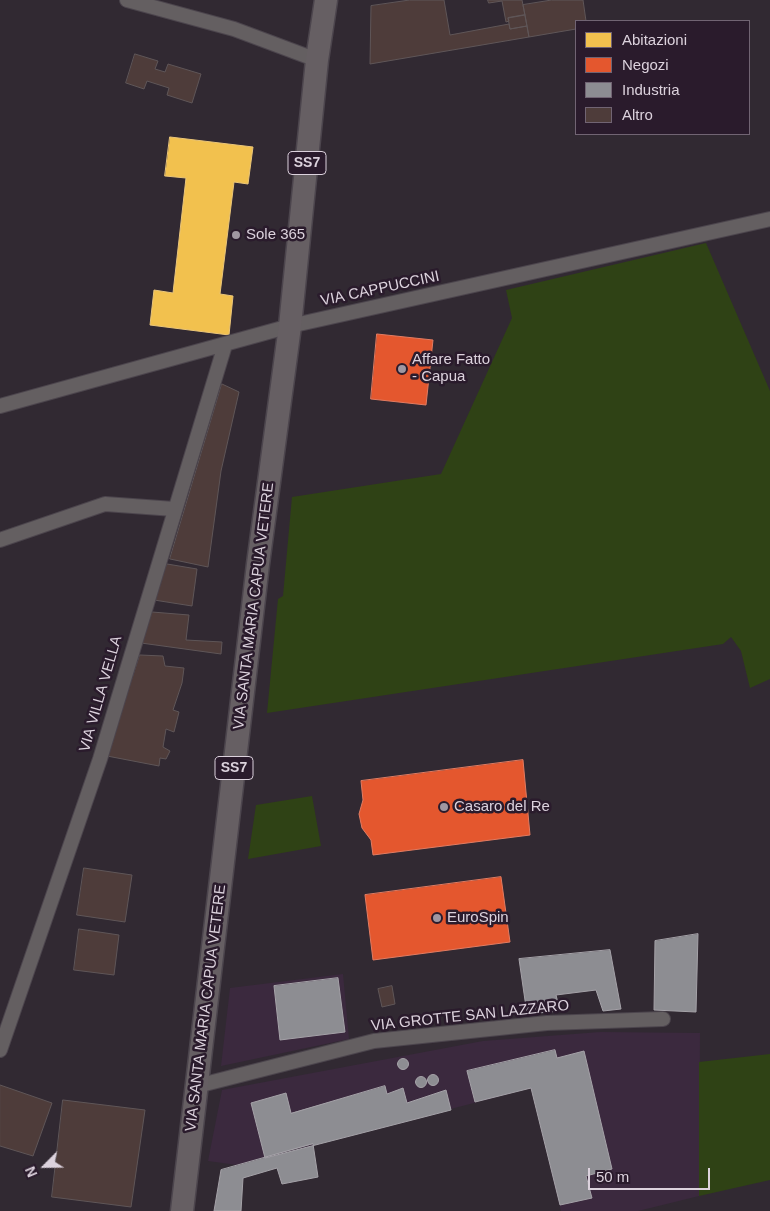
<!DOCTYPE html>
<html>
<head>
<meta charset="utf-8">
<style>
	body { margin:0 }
	#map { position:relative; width:770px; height:1211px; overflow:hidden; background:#312932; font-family:Helvetica,sans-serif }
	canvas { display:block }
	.legend { position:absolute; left:575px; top:20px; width:175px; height:115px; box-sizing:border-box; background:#2a1b2c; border:1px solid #716473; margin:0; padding:6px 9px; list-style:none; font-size:15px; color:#dcd2dd }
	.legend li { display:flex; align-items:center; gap:10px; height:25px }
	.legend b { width:25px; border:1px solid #716473 }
	.north { position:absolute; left:20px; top:1141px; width:50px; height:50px; -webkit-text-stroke:4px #2a1b2c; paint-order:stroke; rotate:247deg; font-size:14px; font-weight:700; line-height:20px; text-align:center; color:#dcd2dd }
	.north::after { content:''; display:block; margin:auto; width:18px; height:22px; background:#dcd2dd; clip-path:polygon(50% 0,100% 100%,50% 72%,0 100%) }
	.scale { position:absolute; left:588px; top:1168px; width:122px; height:22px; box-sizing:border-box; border:2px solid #dcd2dd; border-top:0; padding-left:6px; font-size:15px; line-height:18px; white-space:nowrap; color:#dcd2dd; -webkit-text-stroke:4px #2a1b2c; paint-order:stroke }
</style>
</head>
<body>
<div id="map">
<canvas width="770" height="1211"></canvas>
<ul class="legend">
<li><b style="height:14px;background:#f2c14e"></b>Abitazioni</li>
<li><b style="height:14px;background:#e4572e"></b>Negozi</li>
<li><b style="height:14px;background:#8d8d92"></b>Industria</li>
<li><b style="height:14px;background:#4e3c3a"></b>Altro</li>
</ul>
<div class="north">N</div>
<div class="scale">50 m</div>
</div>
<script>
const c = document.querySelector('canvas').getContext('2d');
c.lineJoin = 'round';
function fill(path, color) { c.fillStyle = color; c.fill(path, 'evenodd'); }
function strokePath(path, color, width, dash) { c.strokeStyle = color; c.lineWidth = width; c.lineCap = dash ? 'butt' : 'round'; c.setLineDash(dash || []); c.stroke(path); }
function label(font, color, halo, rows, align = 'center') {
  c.font = font + ' Helvetica,sans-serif'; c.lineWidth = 5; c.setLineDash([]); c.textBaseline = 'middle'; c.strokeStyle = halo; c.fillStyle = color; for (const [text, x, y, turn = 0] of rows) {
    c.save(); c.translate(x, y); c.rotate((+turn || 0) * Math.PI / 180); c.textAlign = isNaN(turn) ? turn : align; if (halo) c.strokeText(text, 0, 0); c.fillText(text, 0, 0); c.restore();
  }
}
const built = new Path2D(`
	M343,974l6,65 -128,27 9,-78z
	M600,1032l100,1 -1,163 -61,15h-77l-30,-123 -294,77 -29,-4 14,-71 261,-49z`);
const green = new Path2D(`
	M706,243l64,148v288l-20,9 -9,-37 -10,-14 -8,7 -456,69 11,-114 5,-3 9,-99 149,-23 71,-156 -6,-28z
	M312,796l9,50 -73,13 8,-54z
	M770,1054v126l-71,16v-134z`);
const homes = new Path2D(`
	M170,137l83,10 -5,37 -14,-2 -14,112 13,2 -4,39 -79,-10 4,-35 19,3 13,-115 -21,-2z`);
const shops = new Path2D(`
	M377,334l56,6 -7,65 -55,-6z
	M523,760l7,75 -157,20 -2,-15 -9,-12 -3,-14 4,-14 -2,-19z
	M501,877l9,65 -137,18 -8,-65z`);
const industry = new Path2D(`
	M698,934l-2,78 -42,-2 1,-69z
	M610,950l11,59 -18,2 -7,-21 -40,5 4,16 -33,3 -8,-55z
	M338,978l7,54 -65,8 -6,-54z
	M555,1050l2,8 27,-7 28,118 -26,7 6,22 -32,7 -29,-117 -56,14 -8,-31z
	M397.5 1064a5.5 5.5 0 1 1 11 0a5.5 5.5 0 1 1-11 0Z
	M427.5 1080a5.5 5.5 0 1 1 11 0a5.5 5.5 0 1 1-11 0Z
	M415.5 1082a5.5 5.5 0 1 1 11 0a5.5 5.5 0 1 1-11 0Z
	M385,1086l2,8 16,-6 4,15 39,-13 5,20 -186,48 -14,-55 35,-10 5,20z
	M313,1144l5,33 -36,7 -5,-16 -34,10 -2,33h-27l7,-41z`);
const building = new Path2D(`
	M410,0h34l6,35 59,-11 1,5 17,-3 2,11 -159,27 1,-58z
	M488,0h34l3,15 -17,3 1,3 -3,1 -4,-21 -13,2z
	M552,0h31l3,21h-10v8l-47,8 -6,-32z
	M525,15l2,11 -17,3 -2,-11z
	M135,54l23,7 -3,8 10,3 3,-8 33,10 -9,29 -25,-8 2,-7 -22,-7 -3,8 -18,-6z
	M222,384l17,8 -18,79 -13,96 -38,-8z
	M167,564l30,5 -5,37 -38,-6z
	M152,612l37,3 -3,25 36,2 -1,12 -80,-11z
	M140,655l23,1 2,10 19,2 -2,15 -9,27 6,2 -5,20 -8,-3 -3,18 7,4 -4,8 -6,-1 -1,8 -52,-10z
	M84,868l48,7 -7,47 -48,-7z
	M79,929l40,6 -5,40 -40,-5z
	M392,986l3,18 -13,3 -4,-18z
	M0,1085l52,18 -19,53 -33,-10z
	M63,1100l82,10 -14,97 -79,-10z`);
const street = new Path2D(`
	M127,0l107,29 83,31
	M0,406l290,-80 480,-107
	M0,540l105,-36 69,5
	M0,1050l100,-291 125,-414
	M197,1086l177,-45 173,-18 116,-4`);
const primary = new Path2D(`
	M182,1211l76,-647 32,-238 27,-266 9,-60`);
const markers = [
	[236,235,5,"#a097a1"],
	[402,369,5,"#a097a1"],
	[444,807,5,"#a097a1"],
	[437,918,5,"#a097a1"]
];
const shields = [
	[307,163,38],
	[234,768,38]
];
const shieldNames = [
	["SS7",307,163],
	["SS7",234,768]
];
const poiNames = [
	["Sole 365",246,235],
	["Affare Fatto",412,360],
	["- Capua",412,377],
	["Casaro del Re",454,807],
	["EuroSpin",447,918]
];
const streetNames = [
	["VIA CAPPUCCINI",380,289,-12],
	["VIA SANTA MARIA CAPUA VETERE",254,606,-83],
	["VIA VILLA VELLA",101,694,-74],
	["VIA SANTA MARIA CAPUA VETERE",206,1008,-83],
	["VIA GROTTE SAN LAZZARO",470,1016,-6]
];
fill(built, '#3b293e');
fill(green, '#2f4215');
fill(homes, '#f2c14e');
strokePath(homes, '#ebc679', 1);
fill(shops, '#e4572e');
strokePath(shops, '#e27c62', 1);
fill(industry, '#8d8d92');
strokePath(industry, '#a5a2a8', 1);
fill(building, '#4e3c3a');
strokePath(building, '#5f5658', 1);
strokePath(street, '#4c454d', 16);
strokePath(primary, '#4c454d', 25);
strokePath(street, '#645f61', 14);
strokePath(primary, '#665f63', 22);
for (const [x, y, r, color] of markers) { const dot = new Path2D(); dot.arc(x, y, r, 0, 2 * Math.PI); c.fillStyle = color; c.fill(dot); strokePath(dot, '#2a1b2c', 2); }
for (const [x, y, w] of shields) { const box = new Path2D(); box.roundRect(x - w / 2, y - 11.5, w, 23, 4); c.fillStyle = '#2a1b2c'; c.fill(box); strokePath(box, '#dcd2dd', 1); }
label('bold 14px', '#dcd2dd', null, shieldNames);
label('15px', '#dcd2dd', '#2a1b2c', poiNames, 'left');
label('15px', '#dcd2dd', '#2a1b2c', streetNames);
</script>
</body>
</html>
